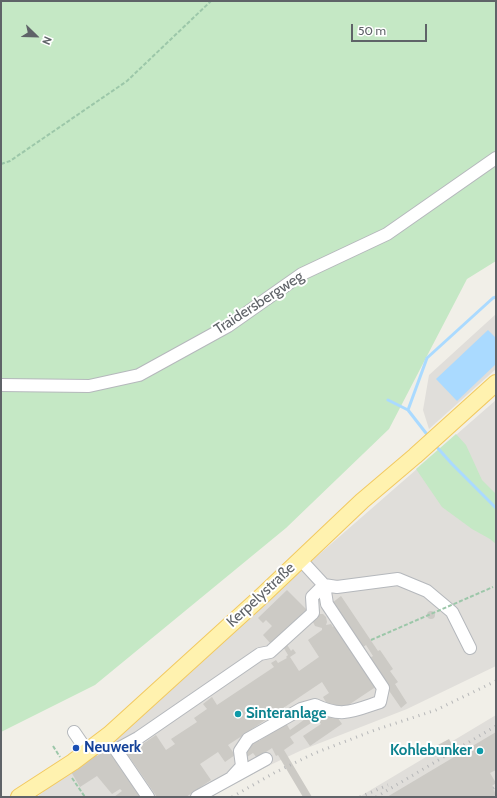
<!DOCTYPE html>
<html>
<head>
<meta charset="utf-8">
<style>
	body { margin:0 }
	#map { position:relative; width:497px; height:798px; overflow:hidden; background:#f1efe8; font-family:Cabin,sans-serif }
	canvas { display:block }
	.frame { position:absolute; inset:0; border:2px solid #5f6368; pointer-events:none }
	.north { position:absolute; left:16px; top:16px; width:40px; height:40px; -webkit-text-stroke:3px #fff; paint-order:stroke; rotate:113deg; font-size:11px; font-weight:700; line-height:16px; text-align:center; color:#5f6368 }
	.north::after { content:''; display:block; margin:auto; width:14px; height:18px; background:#5f6368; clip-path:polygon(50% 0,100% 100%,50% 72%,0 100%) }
	.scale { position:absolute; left:351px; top:24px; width:76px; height:18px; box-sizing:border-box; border:2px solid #5f6368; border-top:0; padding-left:5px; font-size:12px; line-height:14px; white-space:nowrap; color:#5f6368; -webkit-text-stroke:3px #fff; paint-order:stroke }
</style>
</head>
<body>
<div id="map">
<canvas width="497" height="798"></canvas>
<div class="frame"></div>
<div class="north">N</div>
<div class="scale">50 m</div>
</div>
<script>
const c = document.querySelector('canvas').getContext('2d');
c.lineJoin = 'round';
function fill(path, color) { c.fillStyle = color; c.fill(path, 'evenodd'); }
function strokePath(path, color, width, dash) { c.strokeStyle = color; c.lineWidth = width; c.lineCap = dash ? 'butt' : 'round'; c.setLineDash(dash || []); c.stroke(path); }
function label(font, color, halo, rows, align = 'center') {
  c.font = font + ' Cabin,sans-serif'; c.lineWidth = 4; c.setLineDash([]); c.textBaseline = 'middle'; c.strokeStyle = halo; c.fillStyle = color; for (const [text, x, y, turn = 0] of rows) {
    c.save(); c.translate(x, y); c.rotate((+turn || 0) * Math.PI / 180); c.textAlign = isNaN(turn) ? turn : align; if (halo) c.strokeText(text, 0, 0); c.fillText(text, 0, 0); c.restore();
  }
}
const industrial = new Path2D(`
	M496,314v55l-67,60 -6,-19 6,-35z
	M496,400v266l-89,43 -105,41 -34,16 -57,31h-174l33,-27 31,-20 87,-75 120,-111z
	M496,715v82h-137l77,-46z`);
const green = new Path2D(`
	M1,1h495v260l-29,18 -78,150 -103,99 -191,157 -94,47z
	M456,434l10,11 16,35 14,14v50l-6,-5 -18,-10 -30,-22 -26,-38z`);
const water = new Path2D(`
	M488,330l8,8v26l-39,37 -21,-22z`);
const stream = new Path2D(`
	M388,400l20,10
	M429,437l-21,-27 19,-52 66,-60 3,-1
	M435,445l17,19 44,44`);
const building = new Path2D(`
	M287,590l22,22 -38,32 -8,-9 9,-9 -6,-6 -3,3 -5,-5z
	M341,596l37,55 2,-1 13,19 -3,2 8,11 -3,2 12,19 -6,5 -18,-26 -48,32 7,10 -32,22 -7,-10 18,-12 -4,-5 -27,18 4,6 -10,7 28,47h-9l-25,-42 -2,1 -4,-8 -15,10 -4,-5 -15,10 -3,-4 15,-10 -5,-15 -17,11 7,10 -10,7 -7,-10 -18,12 11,16 -25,17h-29l-27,-39 -12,7 23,32h-27l8,-6 -2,-2 -8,5 -15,-18 -17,11 -10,-17 26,-16 1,2 24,-14 7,12 28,-19 10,15 9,-6 -4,-5 26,-17 -3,-4 13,-9 -4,-5 9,-7 5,8 57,-38 -3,-4 5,-3 2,3 9,-5 -1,-1 2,-2 -6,-10 4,-2 5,8 2,-2 3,4 -6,4 9,14 20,-14 -11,-17 14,-10v-2l-7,-2 -2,-4 1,-4 5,-4h4l3,3 1,5 -1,3 5,-1 2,3 4,-2 45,51 -12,-18 3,-2 -7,-11 -4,3 -30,-45zM322,682l7,11 -6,4 4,7 -17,6 2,4 -22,16 -4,-7 -27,18 -1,-1 -2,2 -7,-11z
	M427 615a4 4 0 1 1 8 0a4 4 0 1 1-8 0Z
	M496,732v38l-6,3 6,10 -4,3 4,9 -4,2h-105z
	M449,739l5,9 -13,7 -5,-9z`);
const path = new Path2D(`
	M1,164l9,-3 117,-80 84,-80
	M53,746l7,11
	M72,778l13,19`);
const minor = new Path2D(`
	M1,385l88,1 50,-11 89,-49 74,-52 85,-40 109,-76
	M300,559l24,26 13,2 61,-8 29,12 25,21 18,36
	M74,732l13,19
	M148,797l-32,-47 22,-12 122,-84 10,-2 43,-39 -1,-16 12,-12 3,19 56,84 -3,14c-27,9 -38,16 -65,3l-14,4 -53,30 -8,12 2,15 -10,11
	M197,797l69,-38`);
const major = new Path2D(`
	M19,797l54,-35 37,-28 153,-139 99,-94 53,-45 81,-73`);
const rail = new Path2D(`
	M493,788l3,-2
	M232,797l42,-24 41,-20 60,-23 61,-20 60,-29
	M360,797l28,-12
	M376,797l120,-71`);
const pathBridge = new Path2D(`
	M371,640l122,-53`);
const markers = [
	[238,714,4,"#0f9aa8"],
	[76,748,4,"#1a4fb4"],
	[480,751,4,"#0f9aa8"]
];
const streetNames = [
	["Traidersbergweg",259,303,-33],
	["Kerpelystraße",261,595,-43]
];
const cultureNames = [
	["Sinteranlage",246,714],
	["Kohlebunker",472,751,"right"]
];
const transitNames = [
	["Neuwerk",84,748]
];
fill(industrial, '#e0deda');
fill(green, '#c5e8c5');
fill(water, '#aadaff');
strokePath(stream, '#aadaff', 3);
fill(building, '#cccac5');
strokePath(minor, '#b5b8bc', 14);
strokePath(major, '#f2c960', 18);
strokePath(path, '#9cc7a9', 2, [4, 2]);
strokePath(minor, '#fff', 12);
strokePath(major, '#fff2af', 16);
strokePath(rail, '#b6b7b8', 3, [1, 5]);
strokePath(pathBridge, '#9cc7a9', 2, [4, 2]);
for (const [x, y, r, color] of markers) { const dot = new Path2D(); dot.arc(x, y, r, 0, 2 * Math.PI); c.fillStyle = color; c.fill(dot); strokePath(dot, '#fff', 1.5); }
label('15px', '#5f6368', '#fff', streetNames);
label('bold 15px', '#0d838f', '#fff', cultureNames, 'left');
label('bold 15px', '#164399', '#fff', transitNames, 'left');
</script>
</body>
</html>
